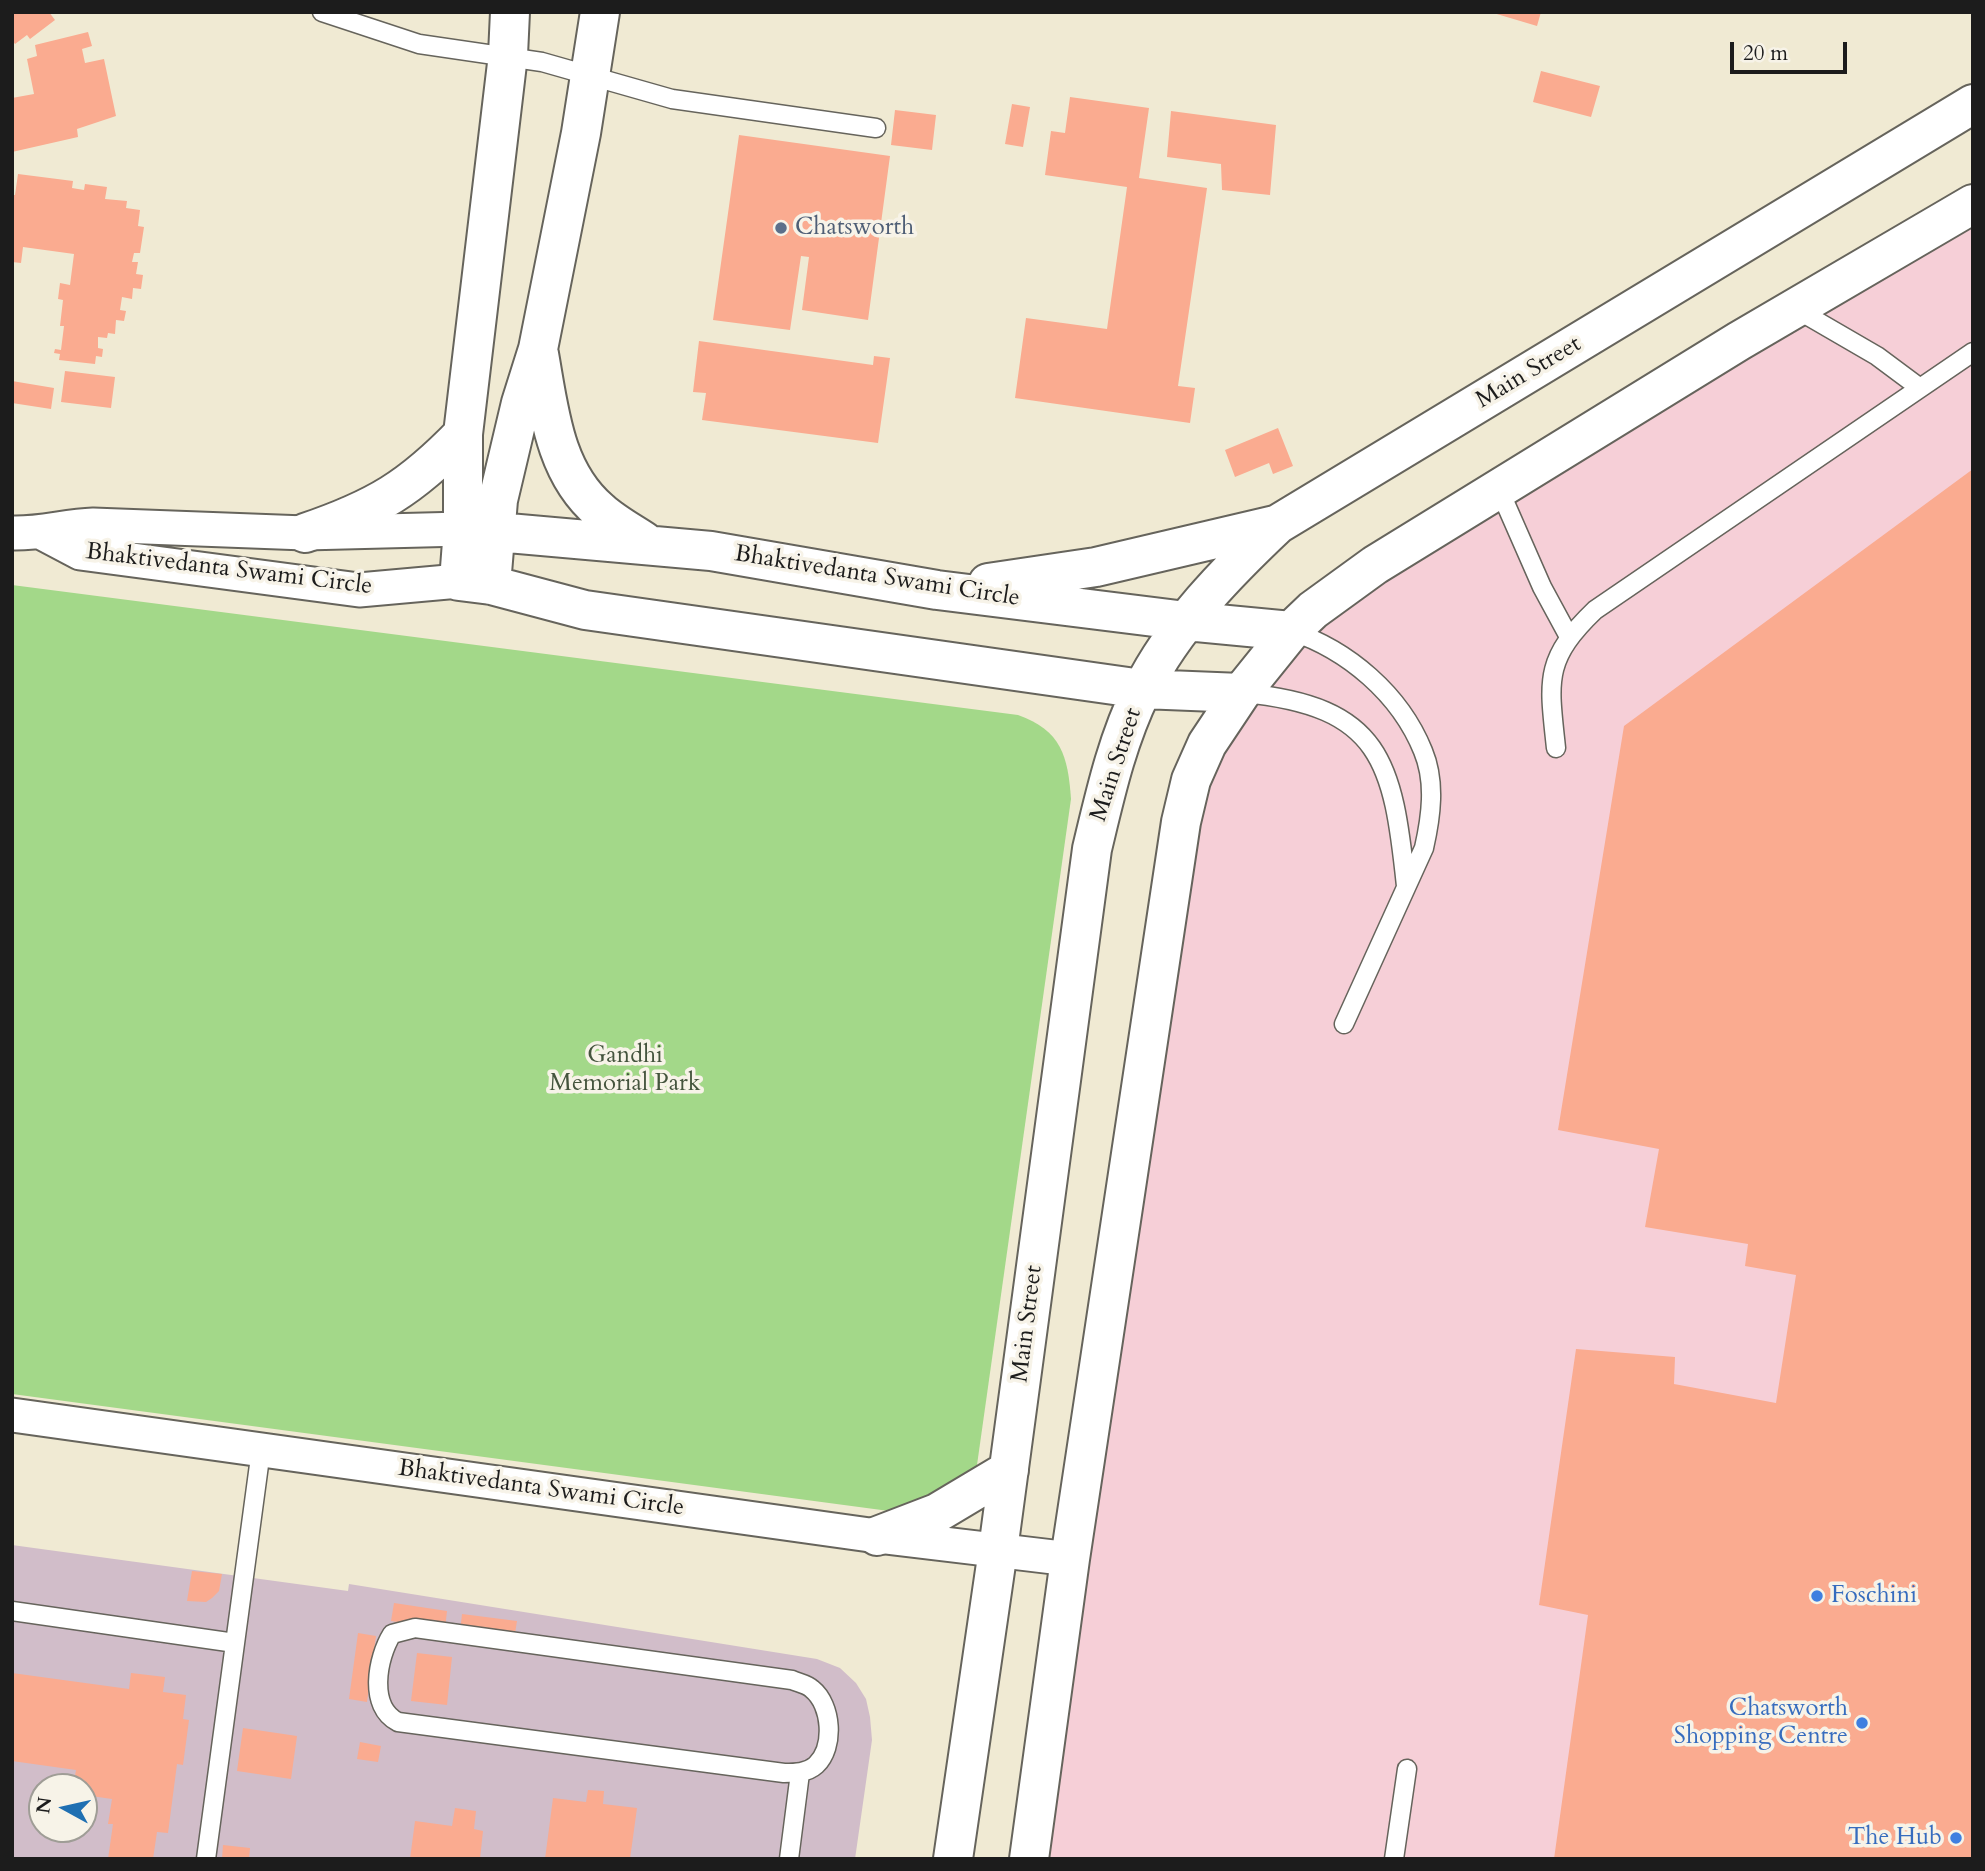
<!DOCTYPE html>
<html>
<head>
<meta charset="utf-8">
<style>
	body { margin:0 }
	#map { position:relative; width:1985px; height:1871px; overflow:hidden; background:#f0ead3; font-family:Cardo,serif }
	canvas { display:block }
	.frame { position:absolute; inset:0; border:14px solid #1c1c1c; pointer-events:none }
	.north { position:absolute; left:28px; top:1773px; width:70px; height:70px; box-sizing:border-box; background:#f7f3e8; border:2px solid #9f9d96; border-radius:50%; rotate:278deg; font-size:19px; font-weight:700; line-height:28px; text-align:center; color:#1c1c1c }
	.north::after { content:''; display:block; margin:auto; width:24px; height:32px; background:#1f6fb2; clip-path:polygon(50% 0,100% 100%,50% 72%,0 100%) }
	.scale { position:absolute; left:1730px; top:42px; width:117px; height:32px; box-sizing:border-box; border:4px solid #1c1c1c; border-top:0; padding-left:9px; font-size:21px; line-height:24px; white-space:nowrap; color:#1c1c1c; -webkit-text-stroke:5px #f7f3e8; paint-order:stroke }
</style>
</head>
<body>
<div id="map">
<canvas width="1985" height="1871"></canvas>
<div class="frame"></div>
<div class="north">N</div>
<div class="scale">20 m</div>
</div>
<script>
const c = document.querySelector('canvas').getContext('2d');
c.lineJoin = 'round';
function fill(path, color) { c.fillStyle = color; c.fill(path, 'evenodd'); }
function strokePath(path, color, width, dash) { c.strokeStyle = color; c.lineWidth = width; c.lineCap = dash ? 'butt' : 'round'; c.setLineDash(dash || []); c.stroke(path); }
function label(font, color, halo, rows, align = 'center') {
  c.font = font + ' Cardo,serif'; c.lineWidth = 7; c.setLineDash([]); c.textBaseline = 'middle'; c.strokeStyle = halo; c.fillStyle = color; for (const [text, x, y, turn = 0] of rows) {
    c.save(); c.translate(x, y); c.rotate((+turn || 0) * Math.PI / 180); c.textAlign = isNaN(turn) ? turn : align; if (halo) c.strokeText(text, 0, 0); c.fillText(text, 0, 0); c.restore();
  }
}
const built = new Path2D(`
	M1973,205v1654h-942l152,-1036 106,-189z`);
const industrial = new Path2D(`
	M12,1545l336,46 1,-7 468,75 23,9 16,15 10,16 4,18 2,23 -17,119h-843zM42,1787h42v42h-42z`);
const green = new Path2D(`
	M12,585l1006,130c43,15 50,41 53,84l-95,673 -15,20 -72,19 -877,-117z`);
const building = new Path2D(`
	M12,12h37l6,8 -25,19 -3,-4 -12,9 -3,-4z
	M1490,12h51l-4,14z
	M88,32l4,14 -10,3 3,14 19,-4 12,57 -39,13 1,8 -66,15v-54l22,-4 -7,-35 10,-3 -2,-11z
	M1541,71l59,15 -9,31 -58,-15z
	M1070,97l79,11 -10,70 68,10 -29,198 17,2 -5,35 -175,-25 11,-80 81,11 20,-142 -82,-12 6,-44 14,2z
	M1012,104l18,3 -7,40 -18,-3z
	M895,110l41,5 -4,35 -41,-5z
	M1171,111l105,14 -6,70 -48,-5 -1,-26 -54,-7z
	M739,135l151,21 -22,164 -66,-10 7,-53 -8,-1 -11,74 -77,-10z
	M18,174l55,7 -1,7 12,2 1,-6 22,3 -2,12 22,2 -1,7 14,2 -2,16 6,1 -4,26h-6l-2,9h6l-2,12 7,1 -2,14 -8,-1 -1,11 -10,-2 -2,13 6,1 -2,10 -8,-1 -1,14 -7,-1 -1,5 -9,-1v11l5,1 -1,8 -6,-1 -1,8 -36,-4 1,-6 -6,-1 1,-4 6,1 3,-24h-4l3,-26 -5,-1 2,-16 10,2 4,-31 -51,-7 -2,16 -9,-1v-67h3z
	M699,341l174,24 1,-9 16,2 -12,85 -176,-23 4,-27 -13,-1z
	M65,371l50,6 -4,31 -50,-6z
	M12,381l42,7 -3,21 -39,-6z
	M1278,428l15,38 -20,8 -4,-11 -34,14 -10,-27z
	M1973,469v1390h-419l34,-244 -49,-10 37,-256 99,8 -1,27 102,19 20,-128 -51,-9 3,-22 -103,-17 14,-78 -101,-19 66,-404z
	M192,1571l30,3 -3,17 -7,7 -6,4 -19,-1z
	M394,1603l53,8 -2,18 -54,-8z
	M462,1614l55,7 -3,19 -54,-8z
	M358,1633l18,3 -9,66 -18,-3z
	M417,1653l35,4 -5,48 -36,-4z
	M12,1673l117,16 2,-16 34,4 -2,15 23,3 -3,24 6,1 -6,45 -6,-1 -9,69 -11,-1 -4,27h-45l5,-35h-5l4,-25 -28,-4v-8h-11l3,-17 -64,-9z
	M243,1728l54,8 -6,43 -54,-8z
	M360,1742l21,4 -3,16 -21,-3z
	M588,1790l16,1 -1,13 34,4 -7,51h-85l8,-61 33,4z
	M455,1808l21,3 -2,18 9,2 -3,28h-70l5,-38 37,5z
	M223,1845l27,3 -1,11h-27z`);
const lane = new Path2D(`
	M322,12l97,32 123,18 130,37 204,29
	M1796,309l81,47 43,32
	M1499,489l43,98 26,48
	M1291,631c57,19 109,63 132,120 13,31 8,66 1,97l-80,176
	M1243,693c139,13 150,69 163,193
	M1556,748c-7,-67 -13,-88 39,-138l378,-258
	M12,1611l223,32
	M415,1628l377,52c7,3 15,4 20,9 20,16 23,58 4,76 -9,8 -21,8 -32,8l-386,-51c-30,-15 -21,-64 -6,-88z
	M206,1859l55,-409
	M789,1859l11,-86
	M1394,1859l13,-90`);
const street = new Path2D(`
	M12,533c28,1 53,-7 81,-8l212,8 158,-4
	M44,534l36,19 279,37 100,-9
	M12,1415l865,121 193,23`);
const secondary = new Path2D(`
	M510,12l-2,43 -45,379v95l-4,52 32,4 94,25 557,79 99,4
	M539,354c10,56 15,118 61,157 13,12 30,21 45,31
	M463,529l248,22 226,39 249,31 105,10
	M305,533c71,-24 106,-45 158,-99
	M988,583l108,-16 179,-42
	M491,585l7,-85 23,-97 17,-54 43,-216 19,-121
	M877,1536l60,-23 72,-43
	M953,1859l45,-309 94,-701c13,-54 25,-109 50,-159 32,-64 85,-118 136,-166l695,-420
	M1029,1859l41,-300 111,-737 10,-42 16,-36 34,-51 50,-62 22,-21 62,-45 364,-224 234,-137`);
const markers = [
	[781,228,7,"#5c6f8a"],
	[1817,1596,7,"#3f7fe0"],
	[1862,1723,7,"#3f7fe0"],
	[1956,1838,7,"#3f7fe0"]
];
const serviceNames = [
	["Chatsworth",795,228]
];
const streetNames = [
	["Main Street",1529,373,-31],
	["Bhaktivedanta Swami Circle",229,570,7],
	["Bhaktivedanta Swami Circle",877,577,9],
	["Main Street",1117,765,-72],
	["Main Street",1028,1324,-83],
	["Bhaktivedanta Swami Circle",541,1489,8]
];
const parkNames = [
	["Gandhi",625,1056],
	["Memorial Park",625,1084]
];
const shopNames = [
	["Foschini",1831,1596,"left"],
	["Chatsworth",1848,1709],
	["Shopping Centre",1848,1737],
	["The Hub",1942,1838]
];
fill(built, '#f6cfd7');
fill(industrial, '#d1bdc9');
fill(green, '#a3d889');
fill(building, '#faab90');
strokePath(lane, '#66645c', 21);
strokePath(street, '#66645c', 37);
strokePath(secondary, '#66645c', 42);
strokePath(lane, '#fff', 18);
strokePath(street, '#fff', 33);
strokePath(secondary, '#fff', 38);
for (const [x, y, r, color] of markers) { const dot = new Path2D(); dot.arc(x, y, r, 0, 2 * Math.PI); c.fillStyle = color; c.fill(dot); strokePath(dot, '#f7f3e8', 2.5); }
label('24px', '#4e5e75', '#f7f3e8', serviceNames, 'left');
label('24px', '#1c1c1c', '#f7f3e8', streetNames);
label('24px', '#44543d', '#f7f3e8', parkNames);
label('24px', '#366cbe', '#f7f3e8', shopNames, 'right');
</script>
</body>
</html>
